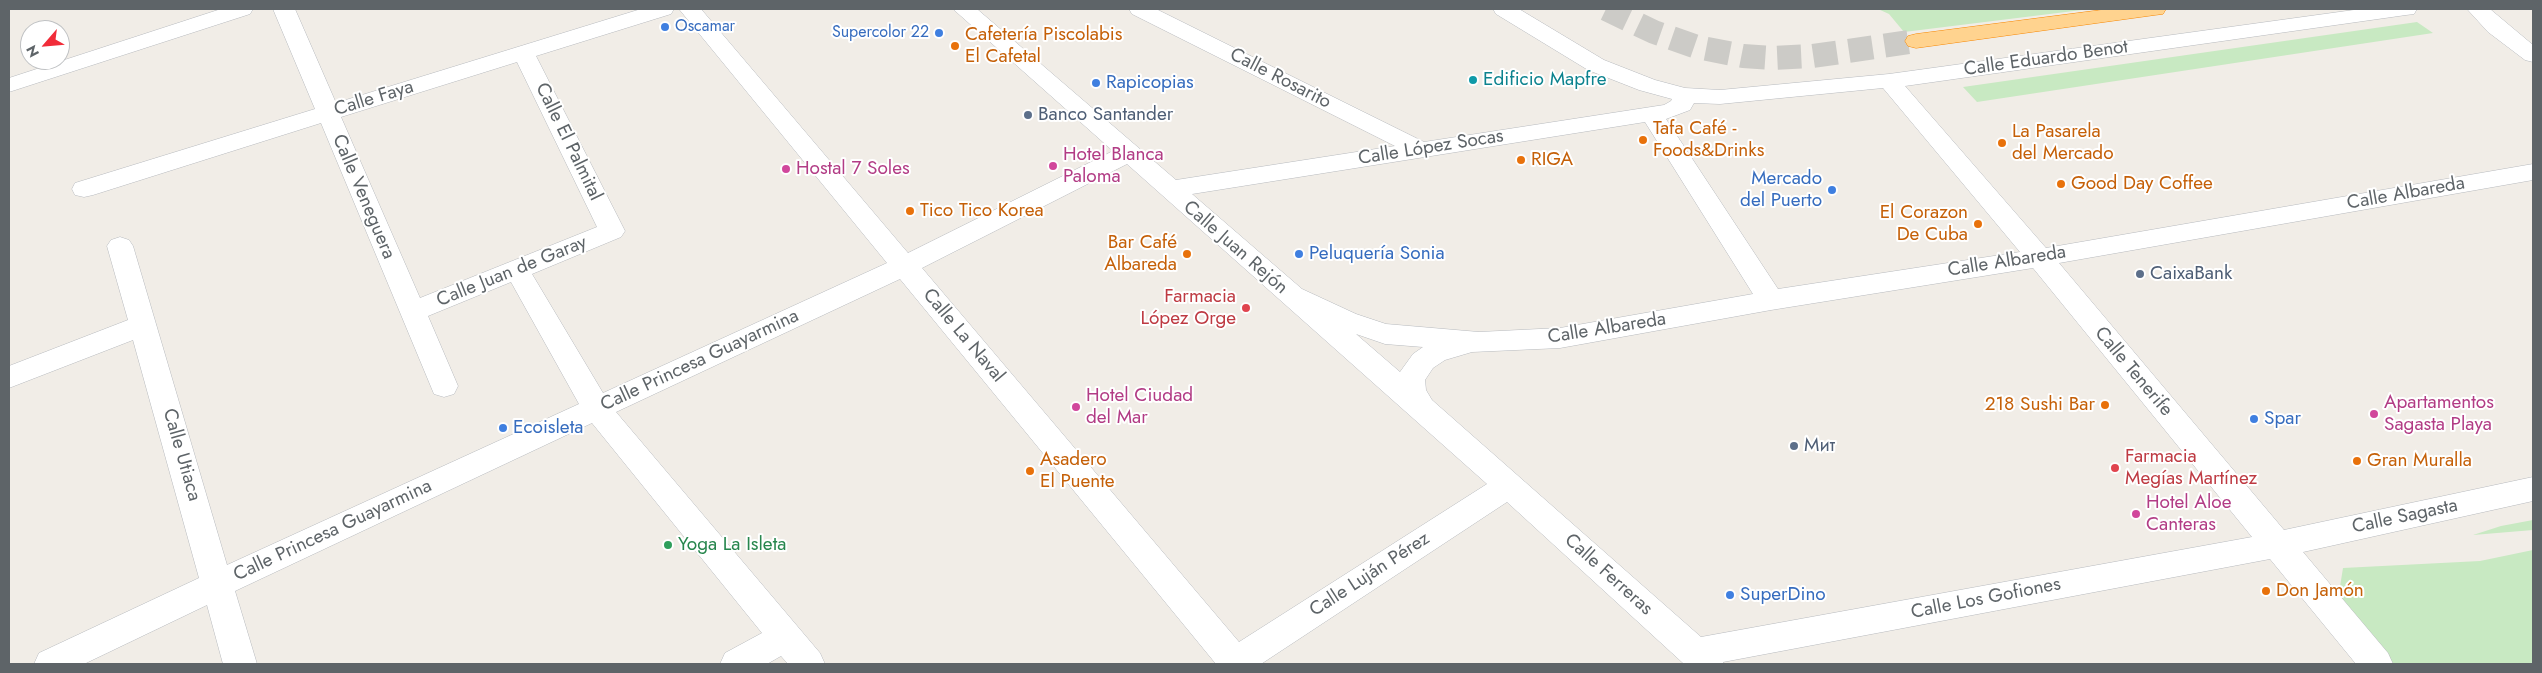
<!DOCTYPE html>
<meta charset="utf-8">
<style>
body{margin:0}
#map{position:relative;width:2542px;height:673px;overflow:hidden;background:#f1ede7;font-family:Jost,sans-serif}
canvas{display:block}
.frame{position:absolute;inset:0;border:10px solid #5e6468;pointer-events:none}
.north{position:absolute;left:20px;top:20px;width:50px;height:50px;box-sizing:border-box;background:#fff;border:1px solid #bfc1c3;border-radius:50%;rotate:243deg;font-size:14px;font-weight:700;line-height:20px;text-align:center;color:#5e6468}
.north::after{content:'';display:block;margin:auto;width:18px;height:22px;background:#f12c39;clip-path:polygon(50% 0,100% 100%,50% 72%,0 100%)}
</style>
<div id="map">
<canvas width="2542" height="673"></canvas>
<div class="frame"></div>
<div class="north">N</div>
</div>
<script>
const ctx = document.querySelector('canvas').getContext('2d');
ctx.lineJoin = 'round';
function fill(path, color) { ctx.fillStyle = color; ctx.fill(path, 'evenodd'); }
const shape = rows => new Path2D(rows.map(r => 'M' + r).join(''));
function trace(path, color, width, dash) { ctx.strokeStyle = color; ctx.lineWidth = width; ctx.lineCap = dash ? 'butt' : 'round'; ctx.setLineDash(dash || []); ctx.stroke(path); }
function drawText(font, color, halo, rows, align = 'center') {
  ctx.font = font + ' Jost,sans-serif'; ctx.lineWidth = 4; ctx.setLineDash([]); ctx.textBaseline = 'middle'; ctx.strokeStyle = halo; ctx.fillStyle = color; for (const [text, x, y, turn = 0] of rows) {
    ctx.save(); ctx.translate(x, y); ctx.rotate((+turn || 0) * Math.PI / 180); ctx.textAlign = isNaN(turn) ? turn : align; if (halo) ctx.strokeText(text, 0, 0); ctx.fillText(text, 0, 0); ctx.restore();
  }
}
fill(shape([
 [1878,9,2090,9,1904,32,1889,14],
 [2417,22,2433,33,1977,102,1963,87],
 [2533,520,2533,530,2473,535,2501,526],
 [2533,550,2533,664,2388,664,2337,605,2343,568,2480,561]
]), '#c8e9c2');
trace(shape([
 [1606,9,1654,32,1697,47,1743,56,1772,58,1813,56,1916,41]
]), '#cccbc7', 24, [24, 12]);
const minor = shape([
 [221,9,253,9,250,14,9,92,9,78,221,9],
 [273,9,295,9,336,103,641,9,674,9,671,14,536,56,625,231,621,237,532,274,603,393,887,263,679,9,701,9,908,253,1113,151,953,9,977,9,1176,180,1395,146,1132,14,1129,9,1156,9,1424,142,1664,105,1671,101,1672,99,1639,90,1588,70,1496,14,1493,9,1519,9,1604,60,1655,80,1685,88,1720,90,1889,74,2361,9,2417,9,2414,14,2406,15,1905,86,2046,248,2533,164,2533,180,2059,263,2284,530,2533,477,2533,501,2303,552,2388,653,2393,664,2356,664,2270,559,1723,662,1724,664,1684,664,1507,502,1261,664,1216,664,900,279,616,412,820,653,825,664,788,664,781,656,767,664,720,664,725,653,762,633,592,423,235,591,257,664,223,664,207,605,84,664,34,664,39,653,199,578,133,340,9,388,9,366,128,320,107,246,111,240,120,237,129,240,133,246,227,565,579,404,511,282,428,316,458,386,454,394,444,397,434,394,321,123,93,195,84,197,75,195,72,189,75,183,315,109,273,9],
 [517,62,597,227,420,298,341,117,517,62],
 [1883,88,2020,252,1778,289,1666,119,1690,110,1694,103,1720,104,1883,88],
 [1645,122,1753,294,1560,328,1479,332,1386,324,1356,314,1302,289,1192,194,1645,122],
 [1127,164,1487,484,1239,642,922,268,1127,164],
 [2033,268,2252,537,1701,637,1432,400,1426,390,1425,380,1433,368,1445,360,1472,352,1560,348,1771,310,2033,268],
 [1356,334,1385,344,1423,347,1413,354,1400,372,1356,334],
 [2467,9,2490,9,2533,45,2533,62,2525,60,2488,32,2467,9]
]);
const highway = shape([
 [2109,9,2166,9,2163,14,2155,15,1916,48,1908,46,1905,41,1908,36,1916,34,2109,9]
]);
trace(minor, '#b7babe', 1);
trace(highway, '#f78700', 1);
fill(minor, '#fff');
fill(highway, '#ffd38f');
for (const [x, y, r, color] of [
 [665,27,5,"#3f7fe0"],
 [939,33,5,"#3f7fe0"],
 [955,46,5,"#e8710a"],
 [1473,80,5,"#0f9aa8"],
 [1096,83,5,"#3f7fe0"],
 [1028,115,5,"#5c6f8a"],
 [1643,140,5,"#e8710a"],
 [2002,143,5,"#e8710a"],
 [1521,160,5,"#e8710a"],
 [1053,166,5,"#d1479c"],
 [786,169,5,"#d1479c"],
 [2061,184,5,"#e8710a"],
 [1832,190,5,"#3f7fe0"],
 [910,211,5,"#e8710a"],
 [1978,224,5,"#e8710a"],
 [1187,254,5,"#e8710a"],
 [1299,254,5,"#3f7fe0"],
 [2140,274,5,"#5c6f8a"],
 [1246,308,5,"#e0444e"],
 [2105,405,5,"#e8710a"],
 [1076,407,5,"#d1479c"],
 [2374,414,5,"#d1479c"],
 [2254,419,5,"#3f7fe0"],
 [503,428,5,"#3f7fe0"],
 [1794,446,5,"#5c6f8a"],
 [2357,461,5,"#e8710a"],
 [2115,468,5,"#e0444e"],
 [1030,471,5,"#e8710a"],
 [2136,514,5,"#d1479c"],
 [668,545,5,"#2e9e5b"],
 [2266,591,5,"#e8710a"],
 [1730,595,5,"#3f7fe0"]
]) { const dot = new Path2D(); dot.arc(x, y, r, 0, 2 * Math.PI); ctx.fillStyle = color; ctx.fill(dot); trace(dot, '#fff', 2); }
drawText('16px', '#366cbe', '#fff', [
 ["Oscamar",675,27],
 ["Supercolor 22",929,33,"right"]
], 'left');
drawText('19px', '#c56008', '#fff', [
 ["Cafetería Piscolabis",965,35],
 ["El Cafetal",965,57],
 ["Tafa Café -",1653,129],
 ["Foods&Drinks",1653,151],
 ["La Pasarela",2012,132],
 ["del Mercado",2012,154],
 ["RIGA",1531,160],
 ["Good Day Coffee",2071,184],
 ["Tico Tico Korea",920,211],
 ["El Corazon",1968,213,"right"],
 ["De Cuba",1968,235,"right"],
 ["Bar Café",1177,243,"right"],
 ["Albareda",1177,265,"right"],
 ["218 Sushi Bar",2095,405,"right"],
 ["Asadero",1040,460],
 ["El Puente",1040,482],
 ["Gran Muralla",2367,461],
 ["Don Jamón",2276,591]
], 'left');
drawText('19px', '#5e6468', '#fff', [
 ["Calle Eduardo Benot",2046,59,-8],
 ["Calle Rosarito",1280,79,27],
 ["Calle Faya",374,99,-17],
 ["Calle El Palmital",568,142,64],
 ["Calle López Socas",1431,148,-9],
 ["Calle Albareda",2406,194,-10],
 ["Calle Veneguera",363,197,67],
 ["Calle Juan Rejón",1235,248,41],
 ["Calle Albareda",2007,262,-9],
 ["Calle Juan de Garay",512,272,-22],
 ["Calle Albareda",1607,329,-9],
 ["Calle La Naval",963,336,50],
 ["Calle Princesa Guayarmina",700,361,-25],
 ["Calle Tenerife",2133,372,50],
 ["Calle Utiaca",181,455,74],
 ["Calle Sagasta",2405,517,-12],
 ["Calle Princesa Guayarmina",333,531,-25],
 ["Calle Luján Pérez",1370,575,-33],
 ["Calle Ferreras",1608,575,42],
 ["Calle Los Gofiones",1986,599,-11]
]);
drawText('19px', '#0d838f', '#fff', [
 ["Edificio Mapfre",1483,80]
], 'left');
drawText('19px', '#366cbe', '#fff', [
 ["Rapicopias",1106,83],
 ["Mercado",1822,179,"right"],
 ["del Puerto",1822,201,"right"],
 ["Peluquería Sonia",1309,254],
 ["Spar",2264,419],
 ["Ecoisleta",513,428],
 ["SuperDino",1740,595]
], 'left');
drawText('19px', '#4e5e75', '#fff', [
 ["Banco Santander",1038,115],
 ["CaixaBank",2150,274],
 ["Мит",1804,446]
], 'left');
drawText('19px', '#b23c85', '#fff', [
 ["Hotel Blanca",1063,155],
 ["Paloma",1063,177],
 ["Hostal 7 Soles",796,169],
 ["Hotel Ciudad",1086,396],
 ["del Mar",1086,418],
 ["Apartamentos",2384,403],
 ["Sagasta Playa",2384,425],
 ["Hotel Aloe",2146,503],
 ["Canteras",2146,525]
], 'left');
drawText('19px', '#be3a42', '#fff', [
 ["Farmacia",1236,297],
 ["López Orge",1236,319],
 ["Farmacia",2125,457,"left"],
 ["Megías Martínez",2125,479,"left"]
], 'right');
drawText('19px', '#27864d', '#fff', [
 ["Yoga La Isleta",678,545]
], 'left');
</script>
